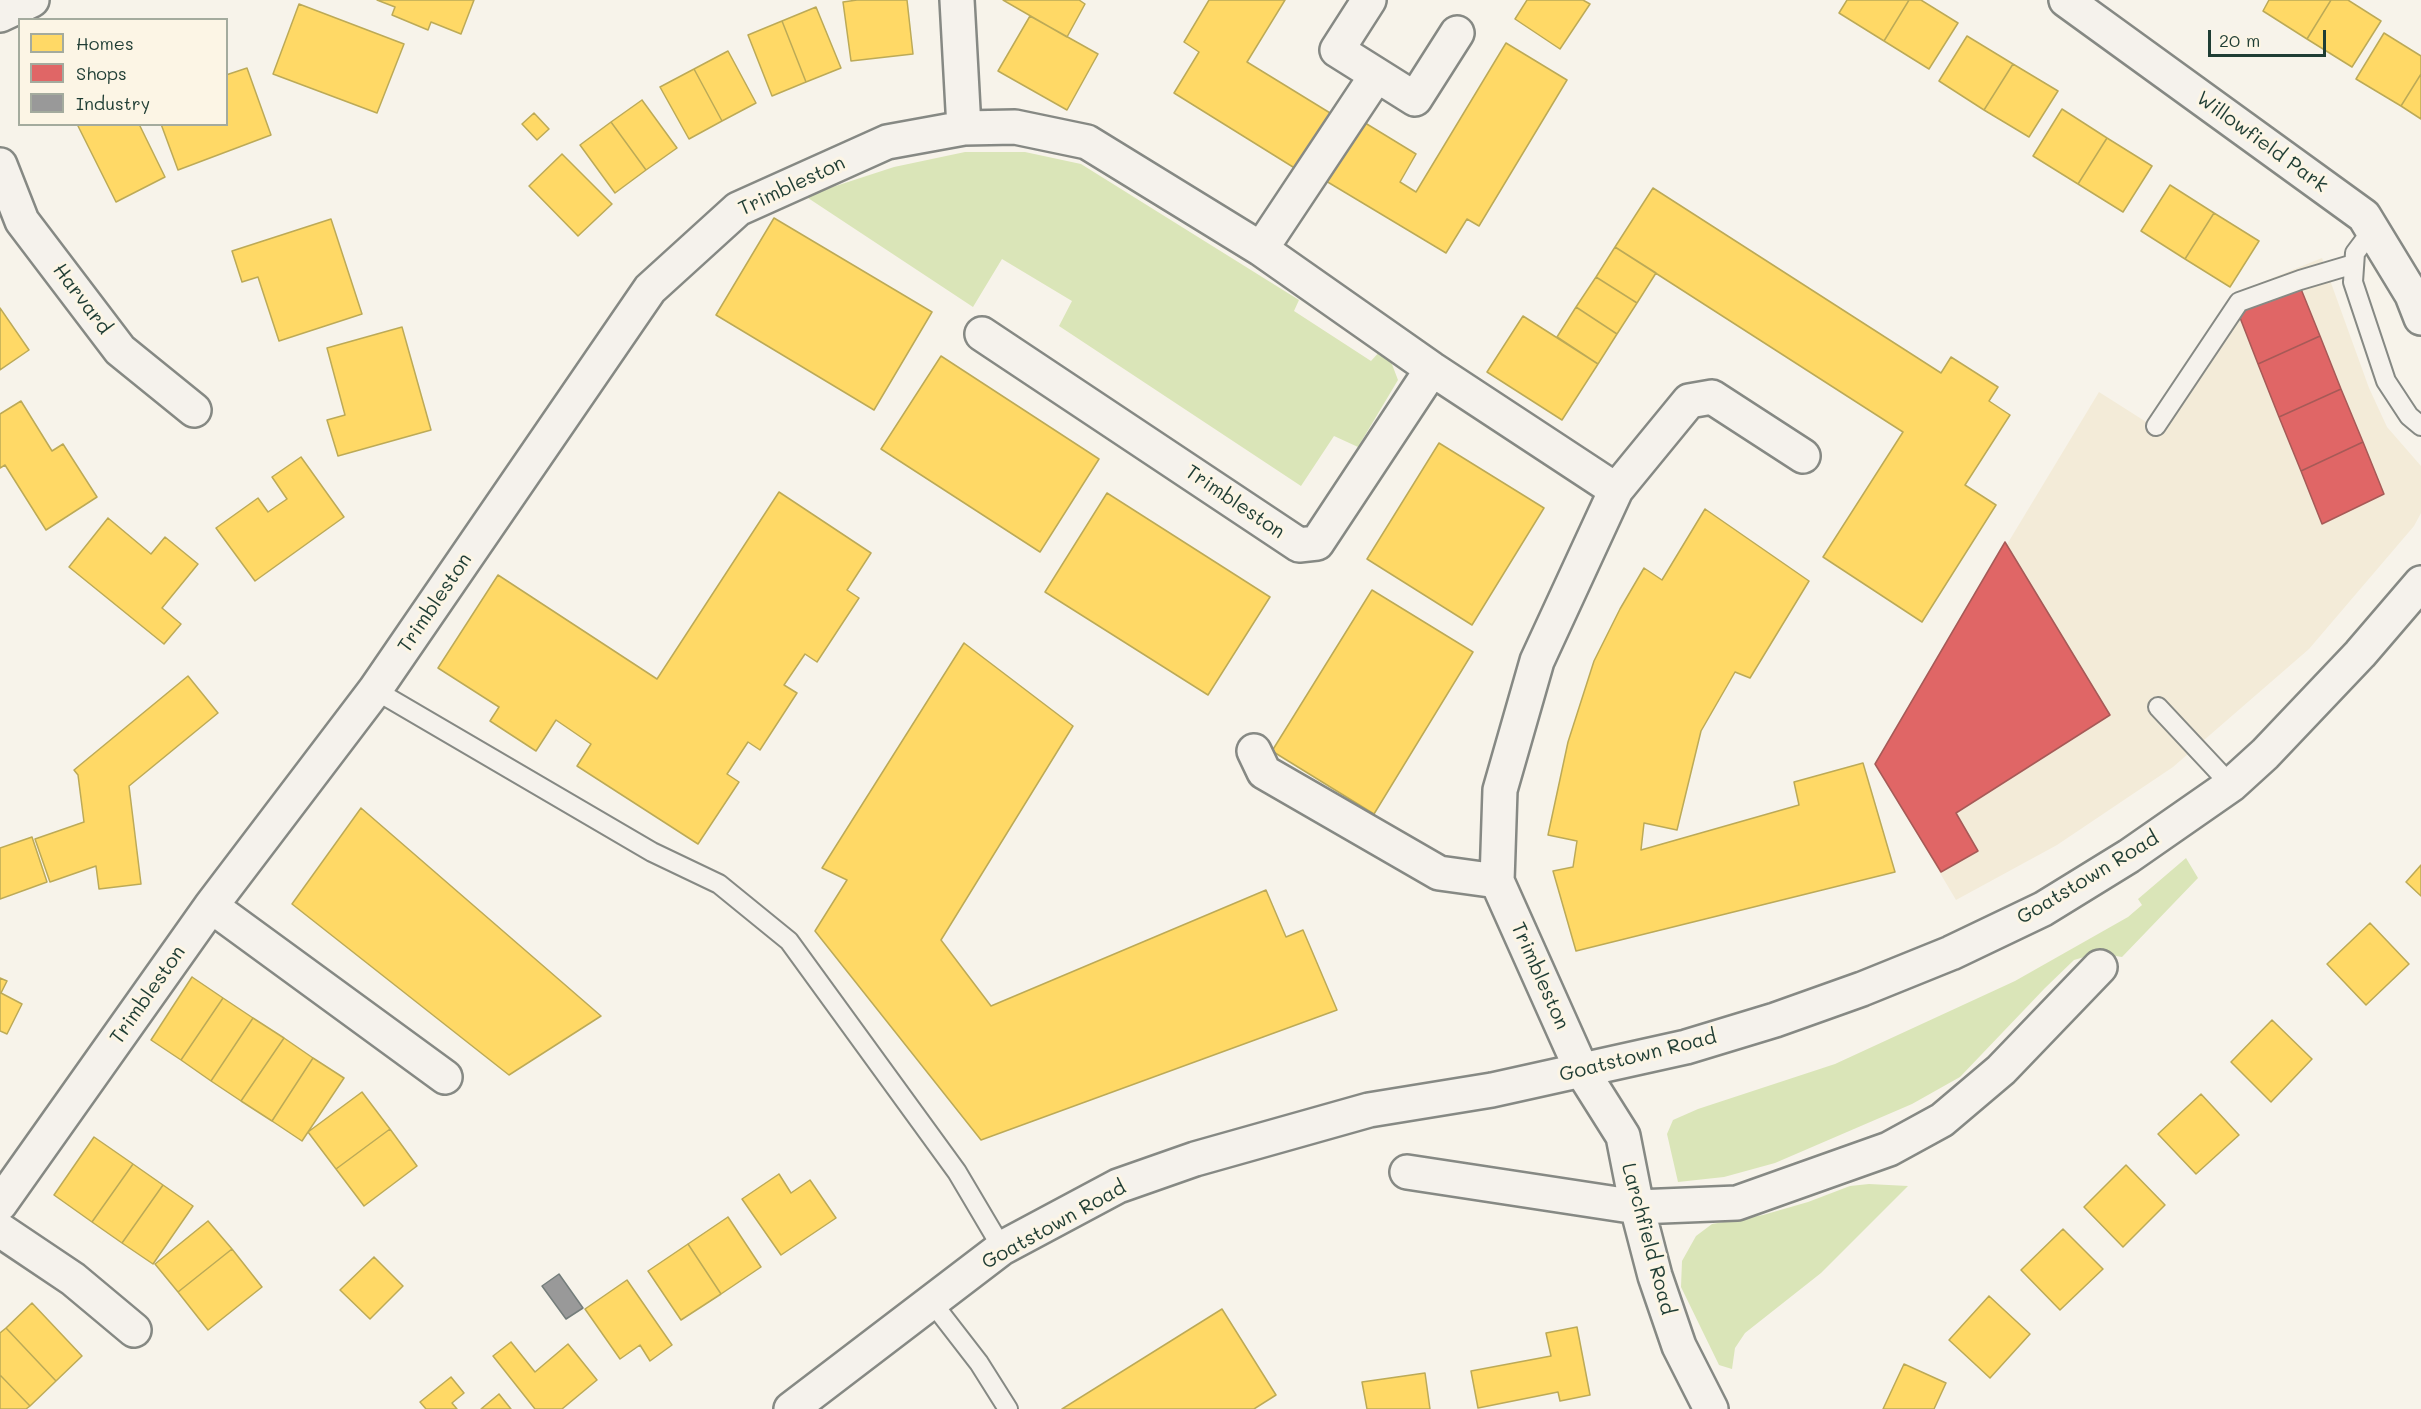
<!DOCTYPE html>
<style>
body{margin:0}
#map{position:relative;width:2421px;height:1409px;overflow:hidden;background:#f7f3ea;font-family:Mali,sans-serif}
canvas{display:block}
.legend{position:absolute;left:18px;top:18px;width:210px;height:108px;box-sizing:border-box;background:#fcf5e5;border:2px solid #a4ab9e;margin:0;padding:8px 10px;list-style:none;font-size:18px;color:#1f3d34}
.legend li{display:flex;align-items:center;gap:12px;height:30px}
.legend b{width:30px;border:2px solid #a4ab9e}
.scale{position:absolute;left:2208px;top:30px;width:118px;height:27px;box-sizing:border-box;border:3px solid #1f3d34;border-top:0;padding-left:8px;font-size:18px;line-height:21px;white-space:nowrap;color:#1f3d34;-webkit-text-stroke:4px #fcf5e5;paint-order:stroke}
</style>
<div id="map">
<canvas width="2421" height="1409"></canvas>
<ul class="legend">
<li><b style="height:16px;background:#ffd966"></b>Homes</li>
<li><b style="height:16px;background:#e06666"></b>Shops</li>
<li><b style="height:16px;background:#999"></b>Industry</li>
</ul>
<div class="scale">20 m</div>
</div>
<script>
const ctx = document.querySelector('canvas').getContext('2d');
ctx.lineJoin = 'round';
function fill(path, color) { ctx.fillStyle = color; ctx.fill(path, 'evenodd'); }
const shape = rows => new Path2D(rows.map(r => 'M' + r).join(''));
function trace(path, color, width, dash) { ctx.strokeStyle = color; ctx.lineWidth = width; ctx.lineCap = dash ? 'butt' : 'round'; ctx.setLineDash(dash || []); ctx.stroke(path); }
function drawText(font, color, halo, rows, align = 'center') {
  ctx.font = font + ' Mali,sans-serif'; ctx.lineWidth = 6; ctx.setLineDash([]); ctx.textBaseline = 'middle'; ctx.strokeStyle = halo; ctx.fillStyle = color; for (const [text, x, y, turn = 0] of rows) {
    ctx.save(); ctx.translate(x, y); ctx.rotate((+turn || 0) * Math.PI / 180); ctx.textAlign = isNaN(turn) ? turn : align; if (halo) ctx.strokeText(text, 0, 0); ctx.fillText(text, 0, 0); ctx.restore();
  }
}
fill(shape([
 [2322,258,2369,388,2387,427,2421,466,2421,513,2414,526,2309,649,2173,767,2057,845,1956,900,1875,763,2099,392,2151,425,2235,293]
]), '#f3ebd8');
fill(shape([
 [965,152,1025,152,1081,164,1299,300,1294,311,1371,361,1381,350,1390,359,1398,380,1358,447,1334,436,1301,486,1059,326,1072,301,1002,259,973,307,805,196,894,167],
 [2186,858,2198,878,2122,957,2098,953,2074,960,2045,988,1960,1077,1912,1104,1775,1163,1724,1177,1678,1182,1667,1134,1673,1120,1698,1109,1835,1064,2015,981,2128,917,2142,905,2138,899],
 [1869,1184,1908,1186,1821,1273,1745,1333,1735,1348,1732,1369,1719,1365,1681,1287,1682,1261,1696,1236,1712,1224,1763,1215,1808,1202,1850,1186]
]), '#dae5b8');
const homes = shape([
 [377,0,474,0,461,34,431,22,428,30,392,15,395,7,377,0],
 [857,0,907,0,913,54,851,61,843,2,857,0],
 [1003,0,1079,0,1085,4,1067,37,1003,0],
 [1209,0,1285,0,1247,62,1335,116,1301,172,1174,93,1199,52,1184,42,1209,0],
 [1527,0,1583,0,1590,4,1560,49,1515,19,1527,0],
 [1847,0,1909,0,1884,41,1839,13,1847,0],
 [1909,0,1921,0,1958,23,1929,69,1884,41,1909,0],
 [2269,0,2331,0,2307,39,2263,11,2269,0],
 [2331,0,2348,0,2381,21,2352,67,2307,39,2331,0],
 [299,4,404,44,377,113,273,74,299,4],
 [816,7,841,68,806,82,782,21,816,7],
 [1030,16,1098,54,1067,110,998,71,1030,16],
 [782,21,806,82,772,96,748,35,782,21],
 [2384,33,2421,56,2421,74,2401,106,2356,79,2384,33],
 [1967,36,2013,64,1984,110,1939,81,1967,36],
 [1506,43,1567,80,1479,226,1467,219,1446,253,1321,178,1357,118,1416,154,1400,182,1416,192,1506,43],
 [728,51,756,103,722,121,694,69,728,51],
 [2013,64,2058,91,2029,137,1984,110,2013,64],
 [247,68,271,135,178,170,161,124,226,124,226,75,247,68],
 [694,69,722,121,689,139,660,87,694,69],
 [2421,74,2421,119,2401,106,2421,74],
 [642,100,677,148,646,170,611,122,642,100],
 [2062,109,2107,138,2078,184,2033,156,2062,109],
 [534,113,549,129,537,140,522,124,534,113],
 [611,122,646,170,615,193,580,145,611,122],
 [77,124,139,124,165,177,116,202,77,124],
 [2107,138,2152,166,2123,212,2078,184,2107,138],
 [562,154,612,204,578,236,529,186,562,154],
 [2170,185,2214,213,2185,259,2141,231,2170,185],
 [1653,188,1941,373,1951,357,1998,387,1989,401,2010,415,1965,485,1996,505,1922,622,1823,557,1903,432,1615,247,1653,188],
 [2214,213,2259,241,2230,287,2185,259,2214,213],
 [774,218,932,312,874,410,716,315,774,218],
 [331,219,362,314,279,341,258,277,242,282,232,251,331,219],
 [1615,247,1656,273,1637,303,1596,277,1615,247],
 [1596,277,1637,303,1617,334,1576,307,1596,277],
 [1576,307,1617,334,1598,364,1557,337,1576,307],
 [0,308,29,350,0,370,0,308],
 [1523,316,1598,364,1562,420,1487,372,1523,316],
 [402,327,431,430,338,456,327,420,345,415,327,348,402,327],
 [941,356,1099,459,1040,552,881,449,941,356],
 [21,401,52,451,63,444,97,497,46,530,5,465,0,468,0,414,21,401],
 [1439,443,1544,508,1472,625,1367,559,1439,443],
 [301,457,344,517,255,581,216,528,258,498,268,512,287,499,272,477,301,457],
 [779,492,871,553,847,590,859,598,817,662,805,654,784,685,797,693,760,750,748,742,727,774,739,782,698,844,577,766,591,744,556,720,536,751,490,721,499,707,438,668,498,575,657,679,779,492],
 [1107,493,1270,597,1208,695,1045,592,1107,493],
 [1705,509,1809,581,1750,678,1735,672,1701,731,1677,830,1644,823,1641,850,1799,805,1794,782,1863,763,1895,872,1576,951,1553,871,1573,867,1577,841,1548,835,1568,742,1594,661,1620,609,1644,568,1662,580,1705,509],
 [108,518,151,554,165,537,198,564,162,608,181,624,164,644,69,567,108,518],
 [1372,590,1473,652,1374,814,1272,751,1372,590],
 [964,643,1073,726,941,940,991,1006,1266,890,1286,937,1303,930,1337,1010,981,1140,815,931,847,880,822,868,964,643],
 [188,676,218,713,129,786,141,884,99,889,96,866,50,882,35,839,84,822,78,775,74,770,188,676],
 [361,808,601,1016,509,1075,292,904,361,808],
 [32,837,47,882,0,899,0,848,32,837],
 [2421,865,2421,896,2406,882,2421,865],
 [2370,923,2409,964,2366,1005,2327,964,2370,923],
 [192,977,223,998,181,1060,151,1040,192,977],
 [0,978,7,981,1,993,22,1004,7,1034,0,1031,0,978],
 [223,998,253,1018,211,1081,181,1060,223,998],
 [253,1018,284,1038,241,1101,211,1081,253,1018],
 [2272,1020,2312,1059,2271,1102,2231,1062,2272,1020],
 [284,1038,313,1058,272,1121,241,1101,284,1038],
 [313,1058,344,1078,302,1141,272,1121,313,1058],
 [362,1092,390,1129,336,1169,308,1132,362,1092],
 [2201,1094,2239,1135,2196,1174,2158,1134,2201,1094],
 [390,1129,417,1166,364,1206,336,1169,390,1129],
 [94,1137,133,1164,92,1222,54,1195,94,1137],
 [133,1164,163,1185,122,1243,92,1222,133,1164],
 [2126,1165,2165,1205,2123,1247,2084,1207,2126,1165],
 [779,1174,791,1193,810,1180,836,1218,781,1255,742,1199,779,1174],
 [163,1185,193,1206,153,1264,122,1243,163,1185],
 [728,1217,761,1267,721,1294,688,1244,728,1217],
 [208,1221,232,1249,178,1292,155,1264,208,1221],
 [2063,1229,2103,1269,2060,1310,2021,1270,2063,1229],
 [688,1244,721,1294,681,1320,648,1271,688,1244],
 [232,1249,262,1287,208,1330,178,1292,232,1249],
 [374,1257,403,1286,370,1319,340,1290,374,1257],
 [627,1280,672,1345,650,1361,640,1345,620,1359,585,1309,627,1280],
 [1989,1296,2030,1334,1990,1378,1949,1340,1989,1296],
 [32,1303,82,1356,56,1381,6,1328,32,1303],
 [1222,1309,1276,1395,1254,1409,1062,1409,1222,1309],
 [1577,1327,1590,1395,1560,1401,1558,1392,1478,1408,1471,1371,1551,1356,1546,1333,1577,1327],
 [6,1328,56,1381,30,1406,0,1375,0,1333,6,1328],
 [511,1342,535,1372,568,1344,597,1380,562,1409,535,1409,493,1356,511,1342],
 [1904,1364,1946,1383,1934,1409,1883,1409,1904,1364],
 [1425,1373,1430,1409,1367,1409,1362,1382,1425,1373],
 [0,1375,30,1406,26,1409,0,1409,0,1375],
 [451,1377,464,1393,452,1403,457,1409,426,1409,420,1402,451,1377],
 [499,1394,511,1409,481,1409,499,1394]
]);
fill(homes, '#ffd966');
trace(homes, '#bcaa57', 1.5);
const shops = shape([
 [2299,284,2320,336,2258,364,2237,310,2299,284],
 [2320,336,2341,389,2279,417,2258,364,2320,336],
 [2341,389,2363,442,2301,471,2279,417,2341,389],
 [2363,442,2384,494,2322,524,2301,471,2363,442],
 [2005,542,2110,715,1956,813,1978,851,1941,872,1875,764,2005,542]
]);
fill(shops, '#e06666');
trace(shops, '#a65a57', 1.5);
const industry = shape([
 [559,1274,583,1308,566,1319,542,1286,559,1274]
]);
fill(industry, '#999');
trace(industry, '#747d7b', 1.5);
const lane = shape([
 [2373,229,2355,253,2353,282,2386,381,2409,416,2421,426],
 [2156,426,2239,302,2300,280,2354,264],
 [375,690,652,852,719,884,789,941,957,1172,1002,1248],
 [2158,707,2231,785],
 [931,1301,979,1363,1008,1409]
]);
const street = shape([
 [957,0,964,128],
 [1369,0,1337,50,1415,99,1457,33],
 [2066,0,2364,216,2412,295,2421,318],
 [0,15,32,0],
 [0,165,22,221,120,350,194,410],
 [1261,249,1376,76],
 [982,334,1299,545,1317,543,1432,369],
 [1254,751,1264,772,1439,873,1497,881],
 [211,906,445,1077],
 [1407,1172,1637,1207,1737,1203,1889,1149,1942,1120,2001,1070,2100,967],
 [0,1204,211,906,375,690,650,289,738,209,887,142,964,128,1015,127,1087,142,1261,249,1432,369,1616,490],
 [0,1230,73,1279,134,1330],
 [1711,1409,1679,1346,1655,1276,1637,1207,1623,1136,1582,1071,1497,881,1500,790,1537,661,1616,490,1689,401,1712,397,1803,456]
]);
const secondary = shape([
 [791,1409,1002,1248,1118,1186,1195,1159,1369,1110,1492,1090,1686,1047,1775,1020,1862,989,1951,953,2043,909,2129,856,2231,785,2265,754,2360,654,2421,583]
]);
trace(lane, '#868984', 22);
trace(street, '#868984', 38);
trace(secondary, '#868984', 38);
trace(lane, '#f5f2ec', 18);
trace(street, '#f5f2ec', 33);
trace(secondary, '#f5f2ec', 33);
drawText('20px', '#1f3d34', '#fcf5e5', [
 ["Willowfield Park",2262,142,36],
 ["Trimbleston",792,186,-25],
 ["Harvard",82,299,53],
 ["Trimbleston",1235,502,34],
 ["Trimbleston",435,603,-56],
 ["Goatstown Road",2088,878,-31],
 ["Trimbleston",1540,976,66],
 ["Trimbleston",148,995,-55],
 ["Goatstown Road",1638,1056,-14],
 ["Goatstown Road",1054,1225,-29],
 ["Larchfield Road",1648,1239,75]
]);
</script>
